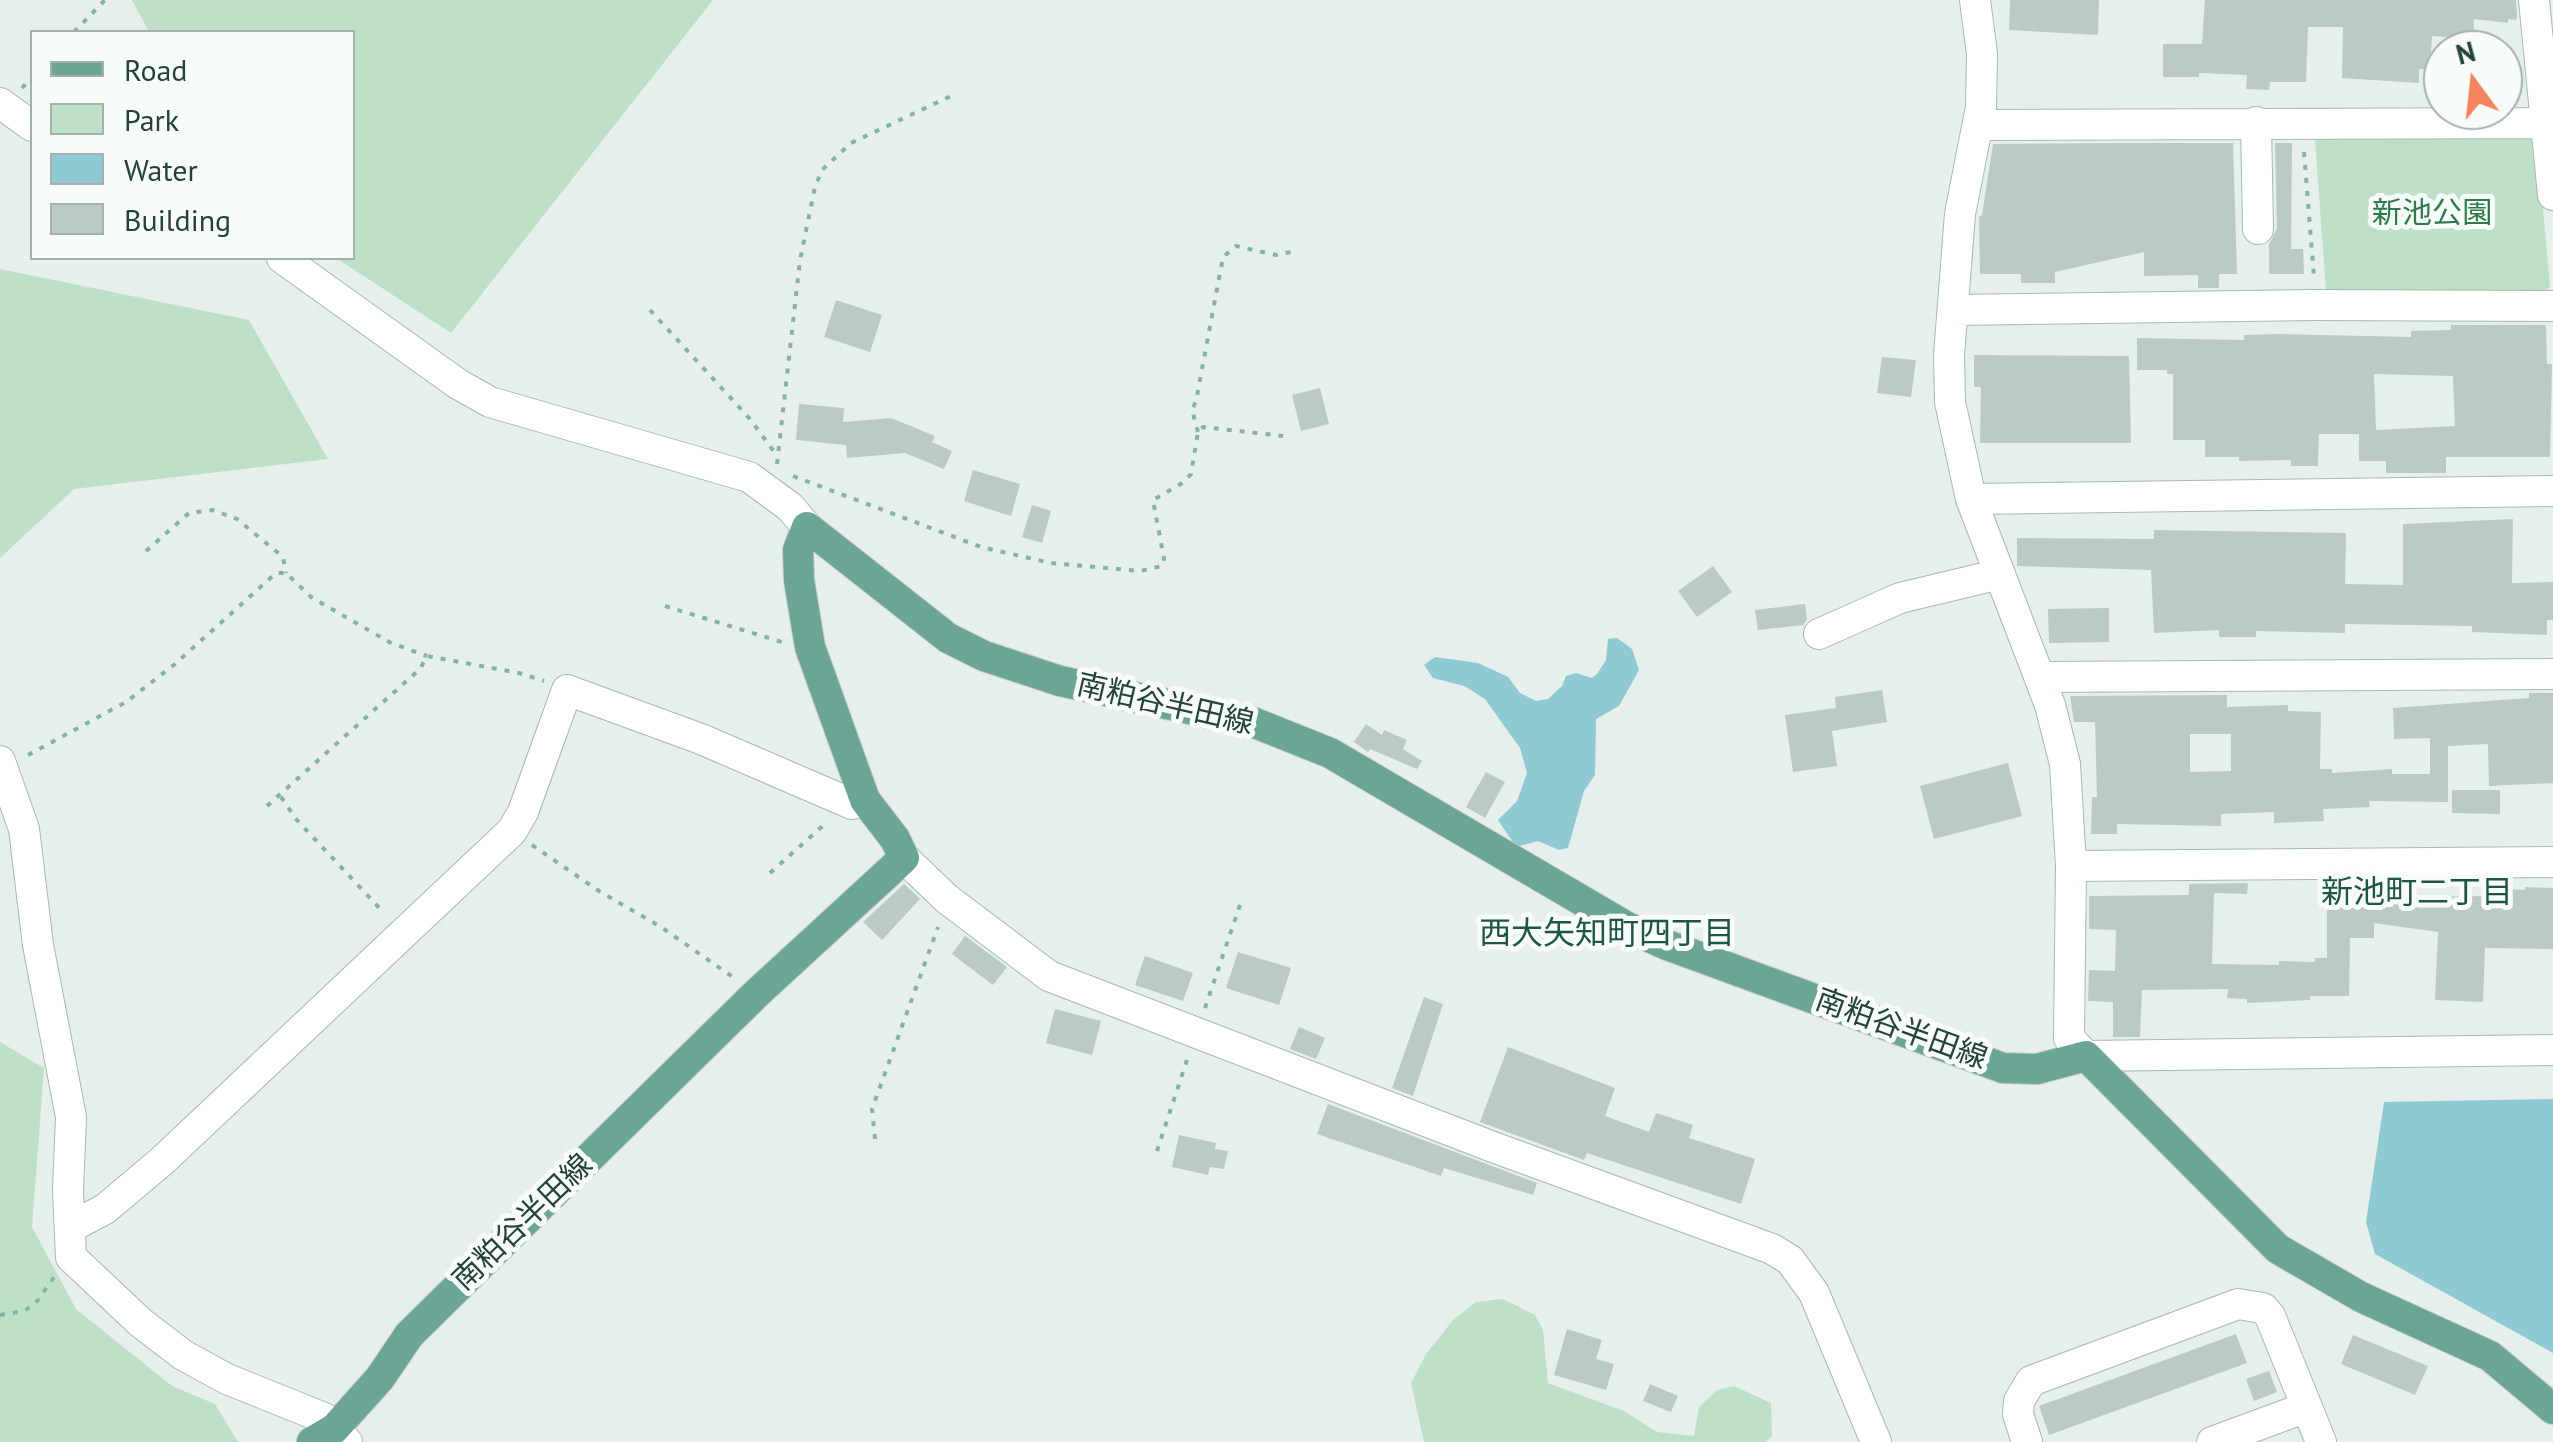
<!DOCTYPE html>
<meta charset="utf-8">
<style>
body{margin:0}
#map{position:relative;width:2553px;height:1442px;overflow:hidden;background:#e6efeb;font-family:"PT Sans",sans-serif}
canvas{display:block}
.legend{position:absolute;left:30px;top:30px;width:325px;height:230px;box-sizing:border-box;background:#f7fbf9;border:2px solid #a3b1ad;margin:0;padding:12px 18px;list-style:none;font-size:30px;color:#24423a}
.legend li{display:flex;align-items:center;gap:20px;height:50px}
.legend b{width:50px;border:2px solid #a3b1ad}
.north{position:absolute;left:2423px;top:30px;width:100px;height:100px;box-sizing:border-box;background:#f7fbf9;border:2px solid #a3b1ad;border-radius:50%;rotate:345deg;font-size:28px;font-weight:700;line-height:40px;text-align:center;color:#24423a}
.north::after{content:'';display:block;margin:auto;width:35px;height:45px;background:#f4845f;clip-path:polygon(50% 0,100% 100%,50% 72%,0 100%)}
</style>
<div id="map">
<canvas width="2553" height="1442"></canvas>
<ul class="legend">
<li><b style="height:12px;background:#6aa596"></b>Road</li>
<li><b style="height:28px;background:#bfe0c8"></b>Park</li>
<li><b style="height:28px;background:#8ec9d4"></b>Water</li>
<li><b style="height:28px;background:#bbcac4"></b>Building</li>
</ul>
<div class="north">N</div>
</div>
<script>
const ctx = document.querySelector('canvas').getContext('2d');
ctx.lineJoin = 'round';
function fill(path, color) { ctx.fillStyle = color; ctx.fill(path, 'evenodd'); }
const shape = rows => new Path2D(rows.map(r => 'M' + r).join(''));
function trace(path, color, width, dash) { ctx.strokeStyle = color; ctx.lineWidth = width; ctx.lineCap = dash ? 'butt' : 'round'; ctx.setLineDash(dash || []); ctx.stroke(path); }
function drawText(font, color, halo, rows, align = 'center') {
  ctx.font = font + ' "PT Sans","Noto Sans JP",sans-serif'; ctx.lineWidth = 10; ctx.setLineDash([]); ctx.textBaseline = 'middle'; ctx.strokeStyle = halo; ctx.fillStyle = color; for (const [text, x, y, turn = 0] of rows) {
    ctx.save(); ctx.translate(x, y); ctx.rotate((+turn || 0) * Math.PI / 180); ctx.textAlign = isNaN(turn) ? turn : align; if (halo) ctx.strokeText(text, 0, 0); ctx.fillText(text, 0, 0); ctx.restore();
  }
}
fill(shape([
 [132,0,713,0,451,333,336,258,352,258,352,32,149,32],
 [2528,133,2537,141,2550,286,2542,295,2334,296,2326,290,2315,140,2323,134],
 [0,269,249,320,328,459,74,489,0,558],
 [0,1042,44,1068,32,1227,76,1309,172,1386,215,1404,238,1442,0,1442],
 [1503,1299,1535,1315,1543,1330,1548,1383,1624,1411,1657,1432,1694,1436,1699,1407,1717,1390,1734,1386,1771,1403,1772,1436,1766,1442,1424,1442,1411,1383,1426,1354,1453,1320,1476,1302]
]), '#bfe0c8');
fill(shape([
 [1617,638,1632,649,1639,670,1619,706,1596,719,1595,775,1584,791,1568,848,1559,850,1538,841,1516,847,1498,820,1517,801,1527,773,1520,748,1485,699,1464,686,1433,678,1424,665,1435,657,1478,663,1508,677,1520,693,1536,701,1548,699,1562,686,1566,676,1576,673,1592,678,1597,674,1606,660,1608,639],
 [2553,1099,2553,1353,2375,1254,2366,1222,2384,1102]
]), '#8ec9d4');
fill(shape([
 [2010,0,2099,0,2098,35,2009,30],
 [2205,0,2516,0,2517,17,2516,20,2508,19,2508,23,2474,19,2473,39,2432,36,2430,69,2419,69,2419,83,2342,78,2343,27,2308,27,2306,82,2270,82,2269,90,2246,89,2247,75,2199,73,2199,77,2163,77,2163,44,2202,44],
 [2112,143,2233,143,2237,274,2219,274,2219,288,2198,288,2198,275,2144,276,2144,252,2055,272,2055,283,2021,283,2021,274,1980,274,1979,217,1982,215,1993,144],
 [2275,143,2292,143,2291,249,2303,249,2304,274,2269,274,2269,244,2277,229],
 [836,300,882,315,870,352,824,337],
 [2451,325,2546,325,2547,364,2552,364,2550,457,2446,457,2446,473,2386,473,2386,461,2359,461,2359,434,2319,434,2318,466,2291,466,2291,460,2239,461,2239,457,2205,457,2205,440,2173,440,2173,374,2167,374,2167,370,2137,370,2137,338,2244,340,2244,335,2278,334,2411,337,2411,331,2451,330],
 [2374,374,2453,376,2455,426,2376,430],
 [1974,355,2129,356,2131,443,1980,443,1981,387,1974,387],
 [1882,357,1916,360,1911,397,1877,393],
 [1320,388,1329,424,1301,431,1292,395],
 [799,404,844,408,843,422,891,418,935,436,932,442,952,451,944,469,905,453,847,458,846,445,796,440],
 [973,470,1020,484,1011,516,964,501],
 [1032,505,1051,511,1042,543,1022,537],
 [2513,519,2512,583,2553,582,2553,620,2547,620,2547,635,2472,632,2472,626,2345,624,2345,633,2256,631,2256,637,2219,637,2219,630,2154,633,2151,570,2017,566,2017,538,2154,539,2154,530,2346,533,2345,584,2403,585,2403,524],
 [1713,566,1732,592,1697,617,1678,591],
 [1805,604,1807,620,1803,625,1758,630,1755,610],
 [2109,608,2109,642,2049,643,2048,609],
 [1882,690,1887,722,1832,731,1837,766,1793,772,1785,715,1836,708,1835,697],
 [2529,693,2553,693,2553,783,2489,786,2488,744,2448,746,2448,802,2369,801,2370,807,2323,809,2324,821,2274,823,2274,812,2221,814,2221,826,2117,824,2117,834,2091,834,2092,797,2097,797,2095,722,2074,722,2070,696,2227,695,2227,707,2288,705,2288,711,2321,712,2320,769,2332,769,2332,773,2392,769,2392,774,2430,774,2430,738,2394,739,2393,708,2529,698],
 [2190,734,2231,734,2231,771,2190,772],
 [1366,724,1382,735,1384,730,1407,740,1403,749,1422,761,1417,769,1370,749,1368,752,1354,742],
 [2008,763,2022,816,1934,839,1920,786],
 [1486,772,1505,782,1485,818,1466,807],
 [2452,790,2500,790,2500,814,2452,813],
 [2248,883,2247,894,2214,893,2212,964,2279,965,2279,961,2315,962,2315,958,2327,958,2327,907,2393,907,2394,899,2426,902,2426,897,2487,896,2487,888,2525,890,2525,887,2553,888,2553,949,2485,948,2483,1002,2435,1000,2438,932,2374,923,2374,938,2350,938,2349,996,2310,996,2310,1000,2247,1003,2247,999,2227,998,2228,989,2142,990,2140,1037,2113,1037,2113,1002,2088,1001,2089,970,2115,971,2116,930,2089,929,2089,896,2189,895,2189,884],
 [904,884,920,899,882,940,863,922],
 [965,936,1007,967,993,985,952,954],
 [1238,952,1291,968,1279,1005,1226,988],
 [1145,956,1193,973,1183,1001,1135,985],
 [1424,997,1443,1004,1413,1096,1392,1088],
 [1055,1009,1101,1021,1092,1055,1046,1043],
 [1299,1027,1325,1038,1316,1059,1290,1049],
 [1508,1047,1615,1088,1605,1116,1649,1132,1656,1113,1693,1125,1689,1138,1755,1159,1741,1204,1587,1153,1584,1160,1480,1122],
 [1328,1104,1537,1183,1533,1195,1444,1168,1441,1176,1317,1134],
 [1179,1135,1216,1143,1215,1149,1228,1151,1224,1169,1210,1167,1208,1175,1172,1167],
 [1567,1329,1602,1340,1596,1359,1614,1364,1606,1390,1554,1375],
 [2236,1334,2247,1363,2049,1435,2039,1406],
 [2353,1335,2428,1366,2415,1395,2341,1364],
 [2269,1371,2277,1392,2254,1401,2246,1379],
 [1650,1384,1678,1396,1671,1412,1643,1401]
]), '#bbcac4');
const minor = shape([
 [1975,0,1982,54,1981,107,1960,214,1949,355,1950,402,1971,499,2050,705,2065,764,2071,866,2069,1038,2086,1056,2553,1050],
 [2534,0,2553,195],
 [0,103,32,126],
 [2256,122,2258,229],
 [1979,125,2548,123],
 [282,258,458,384,490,402,749,477,790,507,807,527],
 [1953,310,2316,305,2553,306],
 [1971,499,2553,491],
 [1819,634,1900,598,2000,574],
 [2040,677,2553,674],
 [0,761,24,829,38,945,71,1117,68,1190,71,1257,140,1322,183,1355,227,1379,324,1418,347,1442],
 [904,858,947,899,1049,976,1493,1147,1772,1249,1790,1260,1814,1293,1876,1442],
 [2071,866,2553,862],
 [71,1227,105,1209,162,1161,512,831,523,812,567,690,701,739,852,804,865,800],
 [2027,1442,2018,1414,2019,1401,2031,1381,2238,1304,2263,1308,2270,1316,2321,1442],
 [2212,1442,2307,1407]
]);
const major = shape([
 [312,1442,334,1429,354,1407,380,1378,409,1335,756,994,904,858,895,839,865,800,810,647,799,580,798,550,807,527,948,638,984,656,1060,681,1255,723,1330,753,1627,927,1667,945,2003,1068,2037,1069,2086,1056,2278,1249,2361,1297,2490,1356,2553,1409]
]);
trace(minor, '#a8b8b2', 32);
trace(major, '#c2cac8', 32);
trace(shape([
 [74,32,105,0],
 [22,88,32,77],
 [2304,152,2314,277],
 [650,310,750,419,778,457],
 [1198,432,1192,410,1196,401,1223,257,1236,246,1276,255,1296,251],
 [777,464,800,260,815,187,822,170,851,143,951,96],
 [793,476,981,547,1051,563,1140,571,1162,566,1164,559,1153,500,1184,482,1191,474,1198,432,1203,427,1283,436],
 [146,551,189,513,213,510,237,519,283,557,286,573],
 [665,606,785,643],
 [28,755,126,702,175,664,276,573,286,573,311,597,391,643,427,656],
 [281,797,296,819,384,913],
 [267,806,420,669,427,656,519,673,544,681],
 [532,845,599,891,661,927,737,980],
 [770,873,826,823],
 [1205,1008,1242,899],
 [875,1139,872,1109,938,927],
 [1157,1151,1187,1060],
 [0,1315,24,1311,35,1304,55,1276]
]), '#86b3a5', 4, [5, 8]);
trace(minor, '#fff', 30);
trace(major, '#6aa596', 30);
drawText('30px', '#2d7a4b', '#f7fbf9', [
 ["新池公園",2432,214]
]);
drawText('30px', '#24423a', '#f7fbf9', [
 ["南粕谷半田線",1165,705,13],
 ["南粕谷半田線",1901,1030,20],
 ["南粕谷半田線",523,1223,-44]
]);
drawText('32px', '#1f5548', '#f7fbf9', [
 ["新池町二丁目",2417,894],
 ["西大矢知町四丁目",1607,935]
]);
</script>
